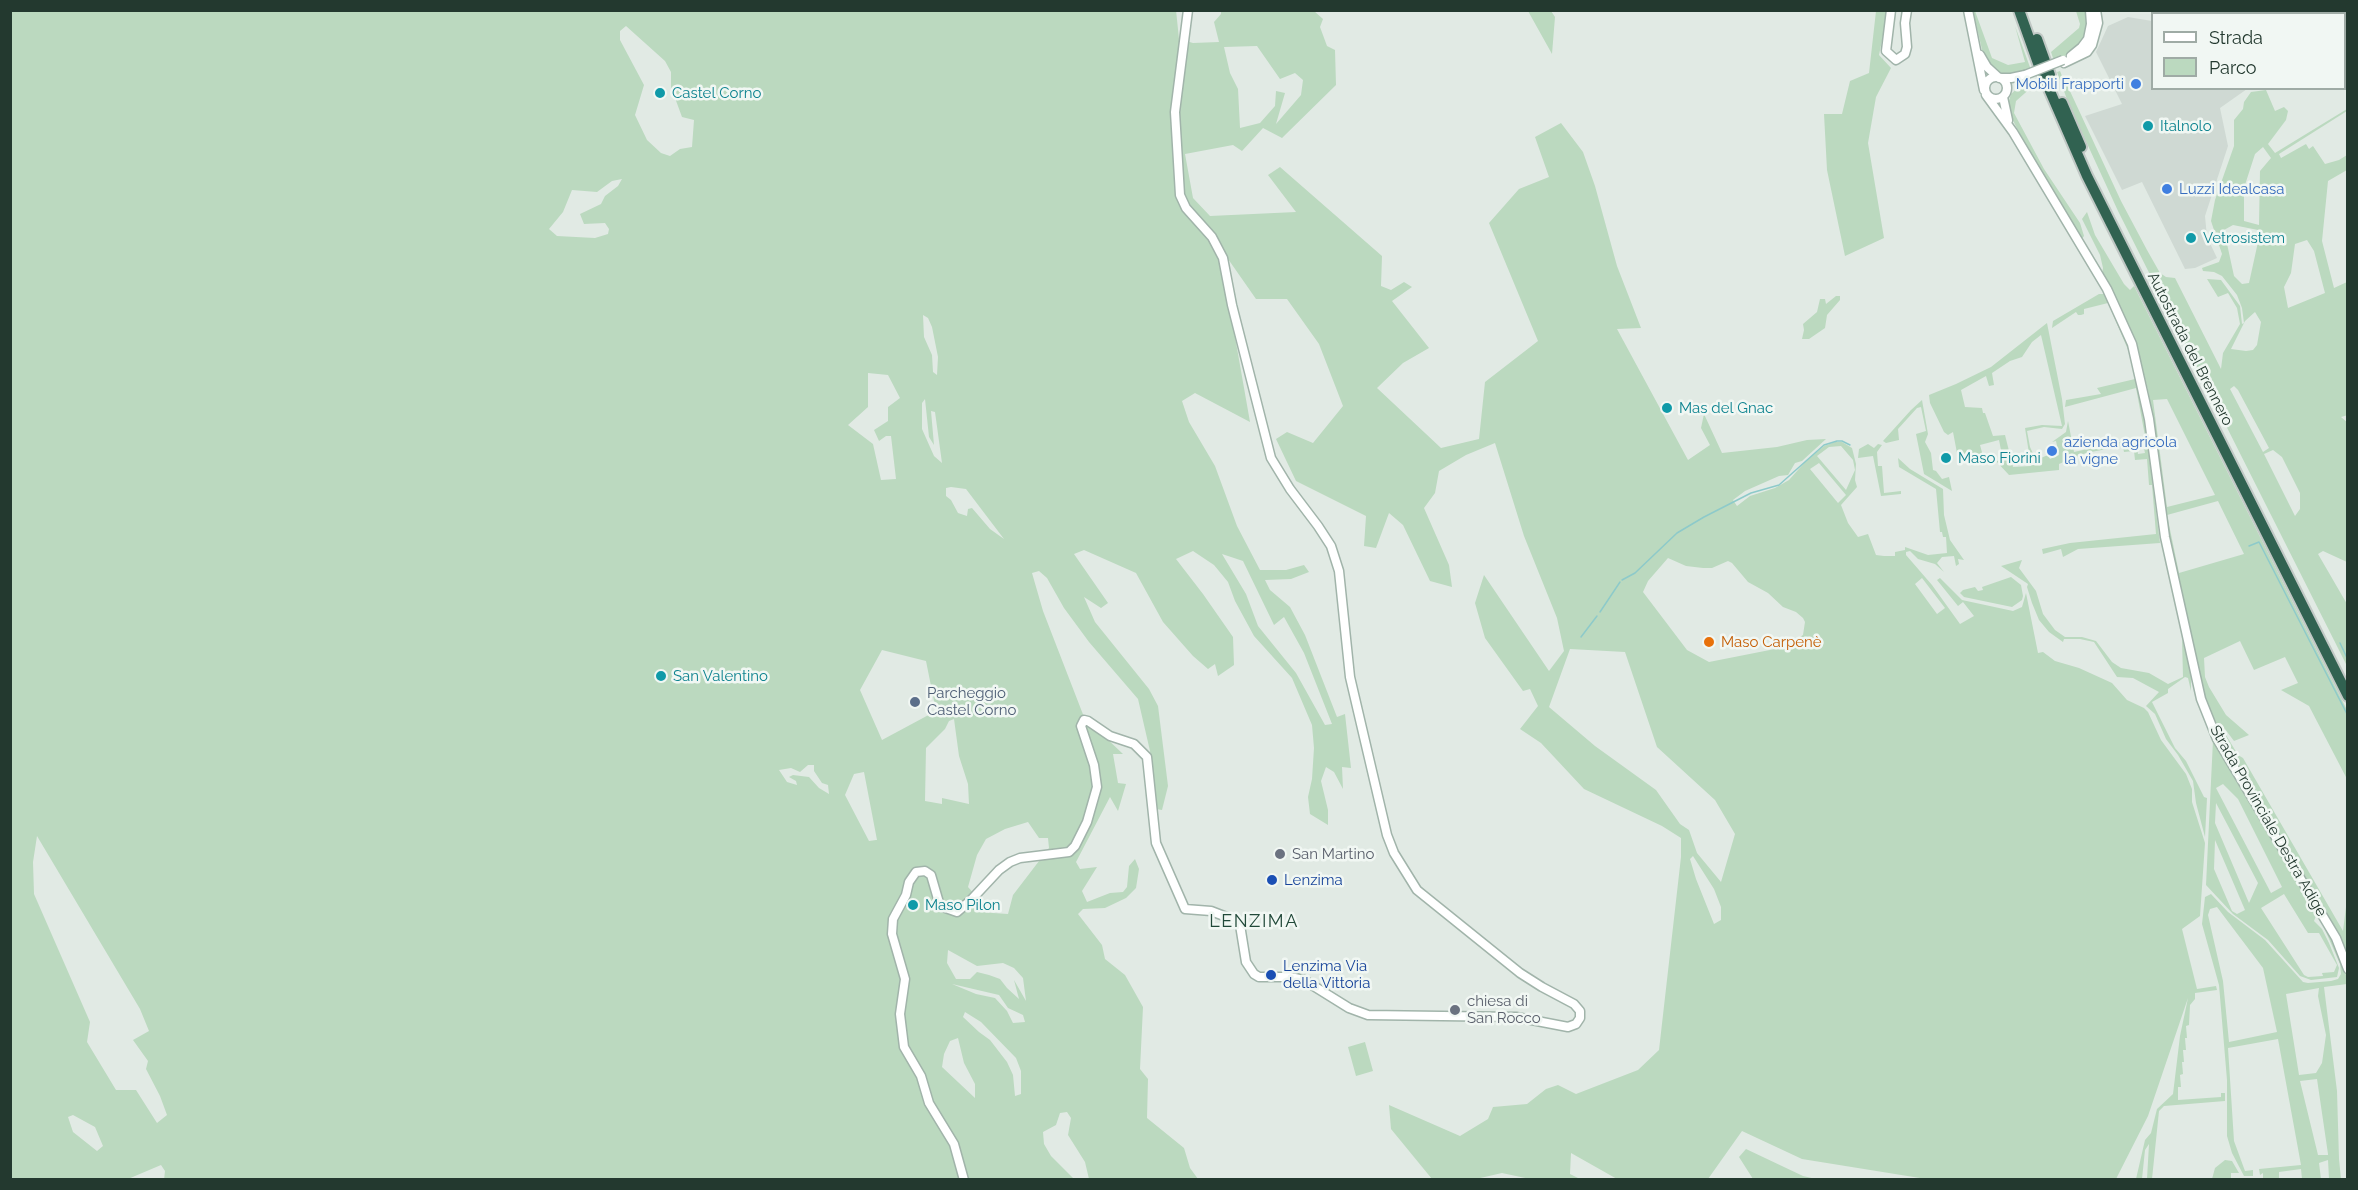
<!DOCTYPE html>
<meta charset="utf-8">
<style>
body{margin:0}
#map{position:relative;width:2358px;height:1190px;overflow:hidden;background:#e1eae4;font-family:Raleway,sans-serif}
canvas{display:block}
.frame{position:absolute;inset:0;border:12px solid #23392f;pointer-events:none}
.legend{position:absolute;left:2151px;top:12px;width:195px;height:78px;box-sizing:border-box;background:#f1f7f3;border:2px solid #9faba5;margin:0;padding:8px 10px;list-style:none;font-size:18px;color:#23392f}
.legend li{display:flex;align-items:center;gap:12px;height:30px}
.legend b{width:30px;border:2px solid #9faba5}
</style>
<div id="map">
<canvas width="2358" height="1190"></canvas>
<div class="frame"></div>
<ul class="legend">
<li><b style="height:8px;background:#fff"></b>Strada</li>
<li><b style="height:16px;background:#bbd9bf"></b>Parco</li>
</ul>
</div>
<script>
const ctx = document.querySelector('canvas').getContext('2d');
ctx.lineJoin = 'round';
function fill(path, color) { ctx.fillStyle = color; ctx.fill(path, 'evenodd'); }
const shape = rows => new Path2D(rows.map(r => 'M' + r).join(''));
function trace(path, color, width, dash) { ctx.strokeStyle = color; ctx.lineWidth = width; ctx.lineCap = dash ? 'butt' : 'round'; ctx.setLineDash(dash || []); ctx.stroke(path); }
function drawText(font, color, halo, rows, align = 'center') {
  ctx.font = font + ' Raleway,sans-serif'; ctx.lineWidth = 5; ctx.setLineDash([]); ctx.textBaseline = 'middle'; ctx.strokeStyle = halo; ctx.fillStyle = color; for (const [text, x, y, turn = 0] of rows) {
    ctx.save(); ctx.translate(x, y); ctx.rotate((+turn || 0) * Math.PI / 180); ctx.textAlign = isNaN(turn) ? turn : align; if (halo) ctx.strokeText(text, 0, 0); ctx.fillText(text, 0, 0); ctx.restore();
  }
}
fill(shape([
 [2128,17,2152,21,2152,88,2247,89,2220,108,2228,146,2205,216,2207,237,2217,258,2195,268,2185,269,2142,182,2122,190,2085,116,2122,104,2096,52,2108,26]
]), '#cfd9d3');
fill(shape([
 [1176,10,1179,39,1193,43,1219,42,1214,22,1221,14,1221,11,1314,11,1323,19,1320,27,1327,46,1335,50,1336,85,1282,138,1263,128,1242,151,1233,145,1185,154,1193,198,1210,216,1296,212,1268,175,1280,167,1382,256,1381,286,1391,290,1404,282,1412,287,1392,301,1429,348,1403,363,1377,388,1441,448,1479,439,1485,382,1538,341,1489,223,1519,189,1549,177,1535,137,1561,123,1583,152,1595,186,1617,266,1641,328,1617,329,1688,460,1710,445,1701,428,1704,414,1722,453,1777,447,1807,440,1826,439,1802,461,1795,463,1788,475,1779,476,1745,491,1733,500,1737,506,1750,496,1775,488,1789,480,1806,461,1824,446,1835,442,1842,442,1852,448,1856,464,1855,480,1857,487,1841,505,1848,523,1858,537,1868,534,1876,555,1884,556,1895,556,1895,552,1905,550,1905,547,1928,555,1947,553,1946,537,1943,537,1942,532,1940,532,1936,489,1899,467,1898,458,1910,469,1943,489,1944,515,1950,540,1964,560,1958,559,1959,564,1956,566,1954,556,1942,557,1937,563,1944,572,1935,564,1918,559,1910,551,1906,552,1906,555,1932,585,1960,624,1974,616,1963,602,1958,606,1937,580,1940,578,1962,600,2013,611,2022,607,2026,593,2038,653,2043,652,2055,661,2079,668,2112,683,2127,700,2144,708,2148,712,2161,740,2186,774,2192,789,2192,802,2205,843,2200,916,2182,929,2197,989,2216,986,2217,990,2195,993,2195,999,2190,1005,2189,1025,2186,1026,2187,1038,2185,1038,2186,1050,2183,1050,2184,1062,2182,1062,2183,1074,2180,1075,2181,1087,2178,1087,2178,1100,2221,1097,2221,1093,2225,1093,2225,1101,2164,1106,2159,1111,2152,1179,2147,1179,2149,1144,2145,1150,2142,1179,2136,1179,2145,1140,2151,1133,2157,1109,2173,1094,2180,1036,2188,998,2148,1116,2116,1179,1926,1179,1802,1159,1742,1131,1708,1179,1617,1179,1571,1153,1570,1174,1580,1179,1530,1179,1502,1173,1476,1179,1432,1179,1391,1129,1389,1105,1460,1136,1488,1119,1493,1107,1527,1104,1546,1089,1558,1085,1576,1094,1638,1070,1659,1050,1681,857,1681,838,1662,826,1584,789,1541,743,1520,729,1538,706,1530,689,1523,691,1485,638,1475,603,1484,575,1549,671,1564,651,1557,618,1524,536,1495,443,1466,455,1439,471,1435,493,1424,508,1449,565,1452,587,1430,581,1403,525,1389,513,1376,548,1364,546,1366,516,1296,481,1276,439,1287,432,1313,443,1343,406,1319,344,1287,299,1256,299,1219,246,1250,422,1195,393,1182,401,1189,422,1215,466,1237,526,1260,570,1286,570,1304,565,1309,572,1291,579,1265,580,1270,590,1290,607,1305,635,1337,717,1345,714,1351,768,1342,767,1343,789,1334,772,1326,767,1321,781,1328,810,1328,825,1310,814,1308,797,1312,779,1314,748,1312,725,1292,678,1254,636,1235,601,1228,582,1214,565,1193,551,1176,559,1203,594,1233,637,1234,665,1218,676,1215,664,1208,669,1193,656,1163,622,1136,573,1084,550,1074,554,1108,603,1101,608,1084,597,1095,622,1149,689,1158,706,1168,786,1162,810,1156,809,1150,751,1138,699,1089,642,1064,608,1047,578,1039,571,1032,573,1043,611,1084,717,1123,754,1113,754,1118,783,1126,784,1118,811,1110,797,1076,862,1080,869,1097,867,1082,891,1087,902,1110,893,1123,892,1127,887,1129,866,1135,859,1139,869,1136,888,1126,898,1105,908,1083,909,1078,914,1102,945,1105,959,1125,975,1143,1007,1140,1069,1148,1079,1147,1118,1184,1148,1190,1168,1198,1179,1089,1179,1085,1162,1068,1135,1071,1118,1067,1112,1060,1113,1056,1125,1043,1132,1044,1144,1051,1156,1074,1179,164,1180,165,1171,161,1165,128,1179,11,1179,10,11],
 [626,26,665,61,671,72,671,87,682,117,694,120,692,147,680,149,670,156,661,153,647,140,635,115,644,85,620,40,620,31],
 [1257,46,1280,79,1295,73,1303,80,1301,95,1276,124,1285,93,1276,91,1275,106,1260,123,1240,128,1238,89,1230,73,1224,47],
 [622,179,618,186,605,196,601,204,580,214,584,224,605,223,609,229,608,234,595,238,557,236,549,229,563,212,572,190,597,192,612,181],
 [923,315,928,318,932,327,938,357,937,375,933,372,932,355,924,337],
 [868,373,888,375,900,398,888,407,888,421,874,430,879,441,886,436,891,436,896,479,881,480,873,444,848,425,868,407],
 [925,399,929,437,934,445,931,411,935,412,942,463,934,456,922,429,922,403],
 [1841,446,1853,460,1855,470,1846,490,1817,456,1829,447],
 [1819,463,1846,495,1838,503,1810,469],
 [951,487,966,489,1004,539,990,529,972,508,968,509,967,516,958,513,951,500,946,496,946,488],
 [1222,554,1243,561,1274,625,1284,617,1304,653,1332,724,1325,725,1296,673,1258,626,1246,594],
 [1668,558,1686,566,1703,568,1712,568,1728,561,1732,563,1748,582,1768,593,1783,607,1796,612,1803,618,1805,622,1803,635,1785,647,1709,662,1687,650,1643,592,1648,581],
 [1922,578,1945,608,1937,614,1915,584],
 [1570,649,1625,652,1657,747,1715,800,1735,834,1721,882,1697,853,1689,830,1680,824,1656,790,1595,746,1549,707],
 [882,650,926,661,936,711,882,740,860,690],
 [954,719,959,756,968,784,969,804,942,798,942,804,925,801,926,748,945,729,949,721],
 [808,765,814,765,814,771,822,783,828,785,829,794,819,788,809,777,793,775,789,777,796,781,797,785,787,782,779,770,791,768,800,772],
 [864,772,877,840,876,840,869,841,845,795,854,774],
 [1028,822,1039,838,1048,838,1049,848,1013,895,1008,914,978,912,979,899,968,887,977,855,986,839,1005,829],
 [37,836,140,1009,149,1031,133,1040,148,1061,146,1069,160,1096,167,1115,157,1123,136,1090,116,1090,87,1042,90,1022,34,894,33,862],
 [1693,856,1714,889,1721,907,1721,920,1714,924,1696,879,1690,859],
 [948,950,977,966,1003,963,1014,968,1023,978,1026,1001,1014,980,1019,999,1007,988,1000,979,989,975,977,972,970,979,956,979,947,963],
 [952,984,999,995,1008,1008,1023,1015,1025,1022,1013,1023,1007,1011,995,998,976,994],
 [965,1012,981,1022,1016,1058,1021,1071,1021,1094,1015,1096,1013,1075,1007,1062,990,1040,979,1032,963,1017],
 [958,1038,964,1063,975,1084,975,1098,942,1067,944,1054,950,1041],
 [73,1115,95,1127,103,1146,97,1151,73,1132,68,1117],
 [1528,11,1551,11,1555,17,1552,54],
 [1876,11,1888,12,1879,55,1891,68,1876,97,1868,143,1884,238,1845,256,1827,170,1824,114,1842,114,1850,81,1869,73],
 [1973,11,1975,11,1992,58,2008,65,2025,62,2015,26,2031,70,2007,76,1996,73,1984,58],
 [2076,11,2087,11,2087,31,2082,42,2070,53,2054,61,2051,52,2079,28,2080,24],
 [2060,71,2062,76,2068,81,2069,89,2121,201,2147,250,2160,273,2166,277,2175,278,2221,369,2223,353,2240,324,2237,308,2228,293,2218,297,2207,279,2221,280,2240,306,2242,324,2244,323,2242,308,2237,295,2222,276,2214,272,2203,271,2202,268,2219,262,2222,254,2211,221,2215,200,2234,146,2234,120,2243,109,2244,102,2251,92,2266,90,2275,111,2284,107,2288,111,2286,120,2268,144,2275,153,2347,109,2347,111,2279,154,2281,158,2306,144,2309,149,2313,146,2325,164,2339,160,2347,155,2347,170,2328,181,2322,241,2334,288,2347,282,2348,415,2341,417,2348,423,2347,562,2323,551,2318,554,2347,604,2347,666,2118,211,2068,102,2057,72],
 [2263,147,2271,158,2260,171,2259,225,2244,221,2244,188,2255,154],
 [2233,225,2258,230,2260,233,2249,283,2242,284,2234,276,2224,230],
 [2307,240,2314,251,2325,293,2288,308,2284,287,2291,273,2295,244],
 [2255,312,2261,322,2257,345,2253,350,2246,351,2231,349,2245,321],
 [2234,386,2238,390,2269,448,2263,452,2230,389],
 [2273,450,2282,457,2300,493,2300,509,2295,516,2264,454],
 [2030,82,2033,86,2016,101,2014,113,2044,169,2080,223,2084,236,2081,240,2042,175,2010,115,2008,104,2011,94,2021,85],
 [2087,212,2095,235,2124,284,2130,290,2134,286,2347,710,2347,779,2309,706,2281,690,2298,683,2285,657,2254,670,2240,641,2204,658,2205,677,2209,687,2226,715,2249,735,2234,741,2225,729,2223,730,2238,755,2243,758,2343,931,2347,899,2347,949,2344,947,2218,734,2204,698,2164,514,2148,390,2138,352,2102,274,2103,268,2100,255,2082,219],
 [2167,399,2215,495,2167,507,2153,400],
 [2218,501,2244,554,2179,573,2167,515],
 [2099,294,2105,294,2129,345,2140,384,2160,543,2078,549,2063,557,2061,549,2043,554,2042,549,2070,543,2156,534,2152,485,2149,485,2147,459,2135,460,2134,451,2124,452,2123,447,2112,448,2086,453,2066,461,2059,464,2059,470,2009,475,1996,461,2003,460,1999,440,1980,445,1983,456,1957,453,1953,432,1948,435,1944,432,1930,403,1929,395,1956,384,1991,367,2047,323,2062,399,2065,424,2062,429,2044,427,2027,431,2030,447,2036,460,2048,455,2050,459,2059,455,2056,441,2052,442,2066,432,2068,421,2074,452,2124,441,2126,444,2136,443,2138,454,2145,453,2142,440,2145,436,2136,388,2065,407,2066,400,2101,394,2097,388,2135,379,2135,372,2129,352,2108,303,2084,309,2084,314,2081,315,2078,315,2076,312,2052,328,2053,321],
 [2041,335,2062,426,2042,425,2025,428,2031,466,2013,467,2005,435,1993,436,1985,413,1983,413,1982,408,1965,407,1961,390,1986,376,1989,386,1994,385,1992,373,2010,361,2022,357,2032,342],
 [1836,296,1840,296,1840,300,1827,315,1825,328,1809,339,1802,339,1804,330,1803,324,1817,312,1820,299,1825,299,1826,304],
 [1922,400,1928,434,1925,442,1931,453,1933,470,1936,471,1942,479,1949,477,1952,491,1924,474,1916,434,1926,431,1921,407,1917,408,1898,429,1899,440,1886,443,1883,441,1911,410],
 [1868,444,1874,448,1878,444,1882,445,1877,452,1878,466,1882,466,1884,493,1901,491,1901,494,1881,496,1873,456,1858,458,1859,449],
 [2022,560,2019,568,2036,591,2043,614,2055,630,2065,637,2082,637,2096,641,2112,662,2121,668,2149,673,2168,684,2183,677,2182,639,2191,671,2191,691,2188,678,2185,677,2168,689,2168,693,2152,702,2175,748,2186,761,2204,797,2207,798,2205,837,2196,803,2193,781,2178,755,2166,739,2155,714,2146,706,2159,692,2133,678,2117,677,2094,642,2080,639,2064,639,2063,642,2049,632,2039,620,2032,603,2027,587,2028,584,2001,566],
 [2011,577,2021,585,2023,596,2022,600,2012,607,1964,597,1960,593,1963,590,1975,587,1978,591,1983,590,1982,587],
 [2213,740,2317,913,2314,921,2322,929,2329,943,2339,968,2337,977,2311,980,2300,976,2268,940,2233,914,2206,885],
 [2223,784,2238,799,2282,887,2271,893,2216,788],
 [2216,803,2258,883,2249,903,2215,823],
 [2215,840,2245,910,2237,914,2232,911,2214,869],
 [2284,894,2308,933,2319,933,2337,965,2334,972,2322,973,2323,976,2308,977,2304,975,2261,908],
 [2211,894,2228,912,2265,940,2303,982,2308,983,2331,981,2338,979,2341,974,2340,964,2322,923,2338,949,2345,967,2347,984,2324,987,2337,1091,2339,1159,2341,1179,2329,1179,2328,1160,2319,1163,2321,1179,2302,1179,2301,1169,2279,1172,2279,1179,2263,1179,2263,1173,2260,1175,2259,1169,2301,1165,2278,1039,2228,1048,2234,1141,2245,1171,2253,1170,2253,1176,2244,1176,2232,1153,2227,1136,2227,1080,2219,985,2202,924,2205,897],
 [2217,907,2263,968,2277,1032,2229,1042,2223,981,2208,915,2210,909],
 [2319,988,2318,996,2326,1035,2322,1063,2316,1073,2299,1075,2286,994],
 [2317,1079,2328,1154,2328,1155,2318,1155,2300,1081],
 [1365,1042,1373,1071,1356,1076,1348,1047],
 [1746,1149,1803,1176,1816,1179,1753,1179,1739,1157],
 [2225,1160,2232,1161,2239,1173,2231,1173,2231,1179,2212,1179,2215,1168]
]), '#bbd9bf');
trace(shape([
 [2249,546,2259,542,2348,716],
 [1622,580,1635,573,1677,533,1704,517,1751,493,1779,485,1824,445,1837,441,1842,441,1850,445],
 [1600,612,1620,582],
 [1581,637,1597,616],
 [2340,643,2348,660]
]), '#8dcaca', 1.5);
const secondary = shape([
 [1891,10,1886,51,1896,60,1905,54,1907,47,1905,23,1907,10],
 [1968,10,1984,90],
 [1980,55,1987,67,1999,78,2011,78,2025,75],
 [2071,56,2082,47,2088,39,2091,24,2090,10],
 [2064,63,2087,52,2092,45,2098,23,2096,10],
 '1985 88a11 11 0 1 1 22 0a11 11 0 1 1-22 0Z',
 [1986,95,2013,132,2107,289,2132,344,2149,419,2165,537,2201,699,2217,739,2336,938,2348,969],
 [2003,97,2008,120],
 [964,1180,954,1144,929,1103,921,1076,904,1047,900,1014,905,979,892,934,893,919,906,895,909,882,916,872,925,871,931,875,940,906,957,912,971,900,999,870,1010,862,1020,858,1069,852,1075,846,1087,822,1097,787,1094,765,1081,726,1084,720,1088,721,1110,736,1134,744,1147,757,1156,843,1185,909,1211,911,1237,921,1240,925,1246,962,1254,974,1259,977,1290,977,1304,980,1349,1008,1368,1015,1516,1017,1568,1027,1576,1024,1580,1018,1580,1011,1574,1004,1542,987,1520,973,1417,890,1394,853,1387,835,1350,677,1339,571,1331,546,1318,526,1290,489,1271,458,1232,305,1223,258,1212,237,1186,208,1180,195,1175,112,1188,10]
]);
const highway = shape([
 [2019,10,2039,66,2087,176,2348,696],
 [2037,39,2050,75],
 [2062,103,2081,147]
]);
trace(secondary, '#a1b4aa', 11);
trace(highway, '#c1c8c5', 14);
trace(secondary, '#fff', 8);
trace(highway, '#316251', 10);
const secondaryBridge = shape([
 [2025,75,2063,60]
]);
trace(secondaryBridge, '#a1b4aa', 11, []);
trace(secondaryBridge, '#fff', 8);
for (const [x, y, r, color] of [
 [2136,84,6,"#3f7fe0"],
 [660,93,6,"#0f9aa8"],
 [2148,126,6,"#0f9aa8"],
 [2167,189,6,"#3f7fe0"],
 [2191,238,6,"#0f9aa8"],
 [1667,408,6,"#0f9aa8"],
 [2052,451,6,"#3f7fe0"],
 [1946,458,6,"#0f9aa8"],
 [1709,642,6,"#e8710a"],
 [661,676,6,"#0f9aa8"],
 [915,702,6,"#5c6f8a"],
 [1280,854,6,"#6b7280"],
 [1272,880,6,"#1a4fb4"],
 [913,905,6,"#0f9aa8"],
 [1271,975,6,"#1a4fb4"],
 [1455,1010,6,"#6b7280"]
]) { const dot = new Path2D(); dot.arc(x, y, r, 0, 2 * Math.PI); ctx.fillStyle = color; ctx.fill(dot); trace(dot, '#f1f7f3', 2); }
drawText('15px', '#366cbe', '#f1f7f3', [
 ["Mobili Frapporti",2124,84,"right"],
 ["Luzzi Idealcasa",2179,189],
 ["azienda agricola",2064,442],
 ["la vigne",2064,459]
], 'left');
drawText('15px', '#0d838f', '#f1f7f3', [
 ["Castel Corno",672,93],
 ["Italnolo",2160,126],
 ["Vetrosistem",2203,238],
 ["Mas del Gnac",1679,408],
 ["Maso Fiorini",1958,458],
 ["San Valentino",673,676],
 ["Maso Pilon",925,905]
], 'left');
drawText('15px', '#23392f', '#f1f7f3', [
 ["Autostrada del Brennero",2190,349,63],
 ["Strada Provinciale Destra Adige",2268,821,60]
]);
drawText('15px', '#c56008', '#f1f7f3', [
 ["Maso Carpenè",1721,642]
], 'left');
drawText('15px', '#4e5e75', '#f1f7f3', [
 ["Parcheggio",927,693],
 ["Castel Corno",927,710]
], 'left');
drawText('15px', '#5b616d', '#f1f7f3', [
 ["San Martino",1292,854],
 ["chiesa di",1467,1001],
 ["San Rocco",1467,1018]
], 'left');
drawText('15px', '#164399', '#f1f7f3', [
 ["Lenzima",1284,880],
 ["Lenzima Via",1283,966],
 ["della Vittoria",1283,983]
], 'left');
ctx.letterSpacing = '1.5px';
drawText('18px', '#214939', '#f1f7f3', [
 ["LENZIMA",1254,922]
]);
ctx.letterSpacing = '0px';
</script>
